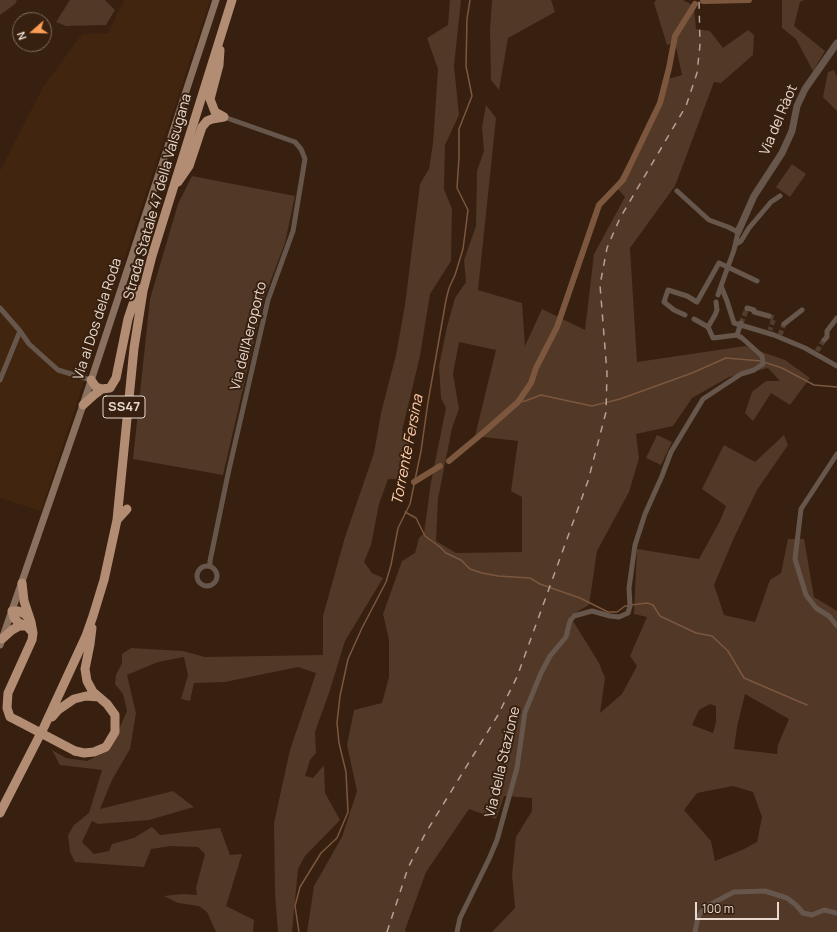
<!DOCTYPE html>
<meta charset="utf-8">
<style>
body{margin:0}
#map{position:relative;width:837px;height:932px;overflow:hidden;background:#37200f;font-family:Manrope,sans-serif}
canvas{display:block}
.north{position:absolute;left:12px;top:12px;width:40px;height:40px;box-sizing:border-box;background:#37200f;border:1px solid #7e6a5b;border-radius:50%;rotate:250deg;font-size:11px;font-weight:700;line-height:16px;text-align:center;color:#e9d9ce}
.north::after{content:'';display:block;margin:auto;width:14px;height:18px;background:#fd9c55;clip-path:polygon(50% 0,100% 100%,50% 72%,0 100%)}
.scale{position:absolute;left:695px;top:902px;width:84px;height:18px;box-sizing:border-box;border:2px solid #e9d9ce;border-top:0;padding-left:5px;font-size:12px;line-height:14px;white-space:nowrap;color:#e9d9ce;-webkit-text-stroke:3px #37200f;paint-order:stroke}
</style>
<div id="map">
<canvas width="837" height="932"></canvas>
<div class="north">N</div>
<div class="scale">100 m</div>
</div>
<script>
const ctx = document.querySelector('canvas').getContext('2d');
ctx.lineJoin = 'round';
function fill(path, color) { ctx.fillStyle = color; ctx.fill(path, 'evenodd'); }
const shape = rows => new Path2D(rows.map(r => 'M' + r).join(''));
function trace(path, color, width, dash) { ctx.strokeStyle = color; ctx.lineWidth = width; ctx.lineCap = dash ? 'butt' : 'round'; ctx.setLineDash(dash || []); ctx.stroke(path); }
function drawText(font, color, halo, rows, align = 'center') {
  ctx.font = font + ' Manrope,sans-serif'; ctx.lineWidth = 4; ctx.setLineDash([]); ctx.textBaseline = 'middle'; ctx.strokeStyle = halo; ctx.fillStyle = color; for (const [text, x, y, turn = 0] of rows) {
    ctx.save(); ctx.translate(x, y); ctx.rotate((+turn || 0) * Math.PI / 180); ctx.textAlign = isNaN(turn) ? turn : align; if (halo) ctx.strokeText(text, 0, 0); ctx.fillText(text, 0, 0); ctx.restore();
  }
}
fill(shape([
 [124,0,210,0,41,511,0,498,0,171,43,87,82,34,108,33]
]), '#42250f');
fill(shape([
 [0,0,17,0,15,4,0,15],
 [70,0,105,0,115,10,106,25,66,26,56,22],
 [450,0,461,0,454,66,459,115,445,145,444,189,452,209,451,261,430,294,420,356,402,431,411,435,403,479,388,479,379,504,371,545,364,562,372,573,383,578,345,641,329,693,315,732,316,753,310,760,305,776,313,778,324,765,325,793,340,820,305,856,298,869,292,932,278,932,275,893,274,823,290,750,316,673,298,667,225,682,194,683,190,701,181,699,188,675,184,657,158,662,127,675,136,713,130,749,112,780,100,809,173,791,194,807,149,820,98,824,92,821,82,842,94,854,109,851,112,844,134,838,152,827,160,835,220,828,230,855,242,854,226,906,254,920,253,932,216,932,207,912,199,906,178,903,164,896,182,894,197,895,196,888,205,854,198,847,171,846,151,849,144,867,75,862,70,852,68,835,74,825,89,813,102,770,60,765,52,750,66,758,87,761,110,750,127,711,123,694,115,684,116,675,122,663,122,654,131,648,183,651,205,657,323,655,323,616,345,537,374,453,381,413,396,355,405,305,420,184,429,169,433,143,438,69,427,38,448,25],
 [492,0,551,0,555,12,508,38,499,90,491,80,490,31],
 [656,0,683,0,694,6,696,29,710,31,723,48,748,30,754,35,753,55,721,83,714,82,675,186,630,248,637,362,745,346,785,360,810,378,790,405,771,393,753,421,745,413,752,392,766,381,780,381,768,368,729,377,692,398,673,426,636,434,639,458,629,492,597,551,589,605,570,616,599,663,605,678,600,713,622,694,637,666,630,656,647,617,634,614,637,549,699,559,720,521,726,506,702,489,724,445,755,462,784,435,788,445,757,490,733,540,714,585,724,615,755,622,770,580,781,573,788,539,804,539,814,597,837,611,837,932,492,932,515,908,512,875,516,837,532,811,532,798,504,796,496,819,469,809,426,872,405,930,406,932,307,932,314,886,342,837,357,791,347,745,354,710,382,703,389,677,389,640,383,614,402,561,415,553,419,538,424,533,431,482,446,408,441,398,439,366,447,327,455,298,466,282,464,260,476,226,477,171,484,151,482,127,486,105,496,118,478,290,522,303,525,346,542,309,585,330,594,254,625,197,615,186,660,107,668,79,682,75,675,42,667,45,654,3],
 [459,342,496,350,475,436,518,441,511,491,522,497,522,552,456,553,436,541,438,499,452,428,459,409,453,374],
 [745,694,789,719,778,745,777,754,734,749,737,727],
 [710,704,716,706,716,722,713,733,692,725,699,710],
 [733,786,753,792,762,817,757,842,742,850,715,861,711,841,684,810,697,793],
 [782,0,804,0,800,2,794,26,825,51,813,71,796,39,782,28],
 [834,70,837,77,837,111,823,97,828,72],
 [792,164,806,174,790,197,776,187],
 [192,176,295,196,285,243,264,298,223,475,133,459,150,299,178,204],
 [657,435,672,442,661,465,646,458]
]), '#513827');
trace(shape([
 [764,362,782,368,814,385,837,387],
 [518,402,525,401,541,395,592,406,620,399,692,373,726,358,761,361],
 [405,512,416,518,425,536,440,547,446,553,461,560,470,569,482,573,498,576,530,578,540,584,580,598,608,612,617,612,625,606,628,606],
 [631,605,647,603,653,605,660,616,696,633,712,636,728,651,744,678,807,705],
 [299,932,295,906,300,887,321,853,337,838,348,812,346,772,339,743,337,723,340,696,348,659,362,628,386,582,391,565,398,528,410,504,421,451,428,402,446,300,449,288,455,275,463,249,468,210,457,188,459,158,459,129,472,96,466,66,467,19,470,0]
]), '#7c573e', 1.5);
trace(shape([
 [703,1,749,0],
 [449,461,484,432,518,402,531,383,536,368,557,327,599,205,623,180,660,103,669,68,675,36,695,4],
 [414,482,440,466]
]), '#7c573e', 6);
trace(shape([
 [769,316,774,318,770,330],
 [741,323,747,309],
 [780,335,784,324],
 [817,351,824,340]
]), '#523c2c', 5, [5, 2.5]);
trace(shape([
 [677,191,709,220,728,227,738,232,734,250,721,286,727,301,734,323,774,335,805,348,837,366],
 [736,244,741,241,749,228,771,202,780,196],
 [718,295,721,286],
 [0,308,20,331,29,344,58,370,91,380],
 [747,309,747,308,754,310,754,312,769,316],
 [685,315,674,310,664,302,668,290,687,296,697,302,719,263,757,281],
 [694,319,708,327,713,338,737,335],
 [784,324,802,310],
 [708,327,715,315,717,310,716,302],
 [737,335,741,323],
 [824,340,827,337,827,331,837,318],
 [0,380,20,331],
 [837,454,801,509,795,559,806,595,816,608,829,616,837,626],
 '197 576a10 10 0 1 1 20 0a10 10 0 1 1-20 0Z',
 [210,566,210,561,228,474,268,300,293,231,305,159,301,149,295,142,224,117],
 [457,932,460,918,489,859,497,840,517,768,525,712,541,673,550,656,566,637,570,621,574,616,592,611,610,616,619,617,628,613,630,606,629,588,635,545,645,514,662,476,671,452,703,399,741,374,754,370,763,364,762,356,742,338,737,335],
 [695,932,698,917,705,907,734,892,765,891,787,898,796,905,803,913,812,915,824,910,837,913]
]), '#66564b', 5);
trace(shape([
 [738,232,754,196,782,153,792,131,797,106,805,89,837,43]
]), '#66564b', 7);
trace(shape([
 [0,645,83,405,216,0]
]), '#8a705e', 7);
trace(shape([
 [220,50,219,65,210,99,215,112,224,117],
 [178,182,189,166,202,127,207,121,212,119,224,117],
 [91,380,96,387,102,389],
 [83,405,94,395,102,389,110,388,116,378,128,319,138,289],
 [117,520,127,509],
 [30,620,25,614,18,611,12,611,14,618,19,623,27,626,33,633],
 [2,639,12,630,19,626,26,626],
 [52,717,58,710,74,699,86,696,99,697],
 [18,721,10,717,7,708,8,693,32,640,33,633,31,622,24,601,22,583],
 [75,751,84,753,94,752,106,747,115,732,115,715,107,704,93,692,87,681,85,669,90,644,92,628],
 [0,813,44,727,86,636,93,616,104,580,117,520,134,348,143,291,152,256,232,0]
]), '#b28d74', 9);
trace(shape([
 [387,932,408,868,425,834,498,715,517,677,588,481,606,412,607,373,600,285,607,248,620,218,686,106,697,73,700,45,699,0]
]), '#b4a295', 1.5, [7, 7]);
trace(shape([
 [18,721,75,751]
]), '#b28d74', 9);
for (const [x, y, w] of [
 [124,407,42]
]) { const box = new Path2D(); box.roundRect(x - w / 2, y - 11, w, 22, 3); ctx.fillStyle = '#37200f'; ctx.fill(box); trace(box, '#e9d9ce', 1); }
drawText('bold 13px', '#e9d9ce', null, [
 ["SS47",124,407]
]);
drawText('14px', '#e9d9ce', '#37200f', [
 ["Via del Ràot",779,120,-67],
 ["Strada Statale 47 della Valsugana",158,197,-74],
 ["Via al Dos dela Roda",98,319,-72],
 ["Via dell'Aeroporto",249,336,-76],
 ["Via della Stazione",503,762,-77]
]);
drawText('italic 15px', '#fca', '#37200f', [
 ["Torrente Fersina",408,450,-79]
]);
</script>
